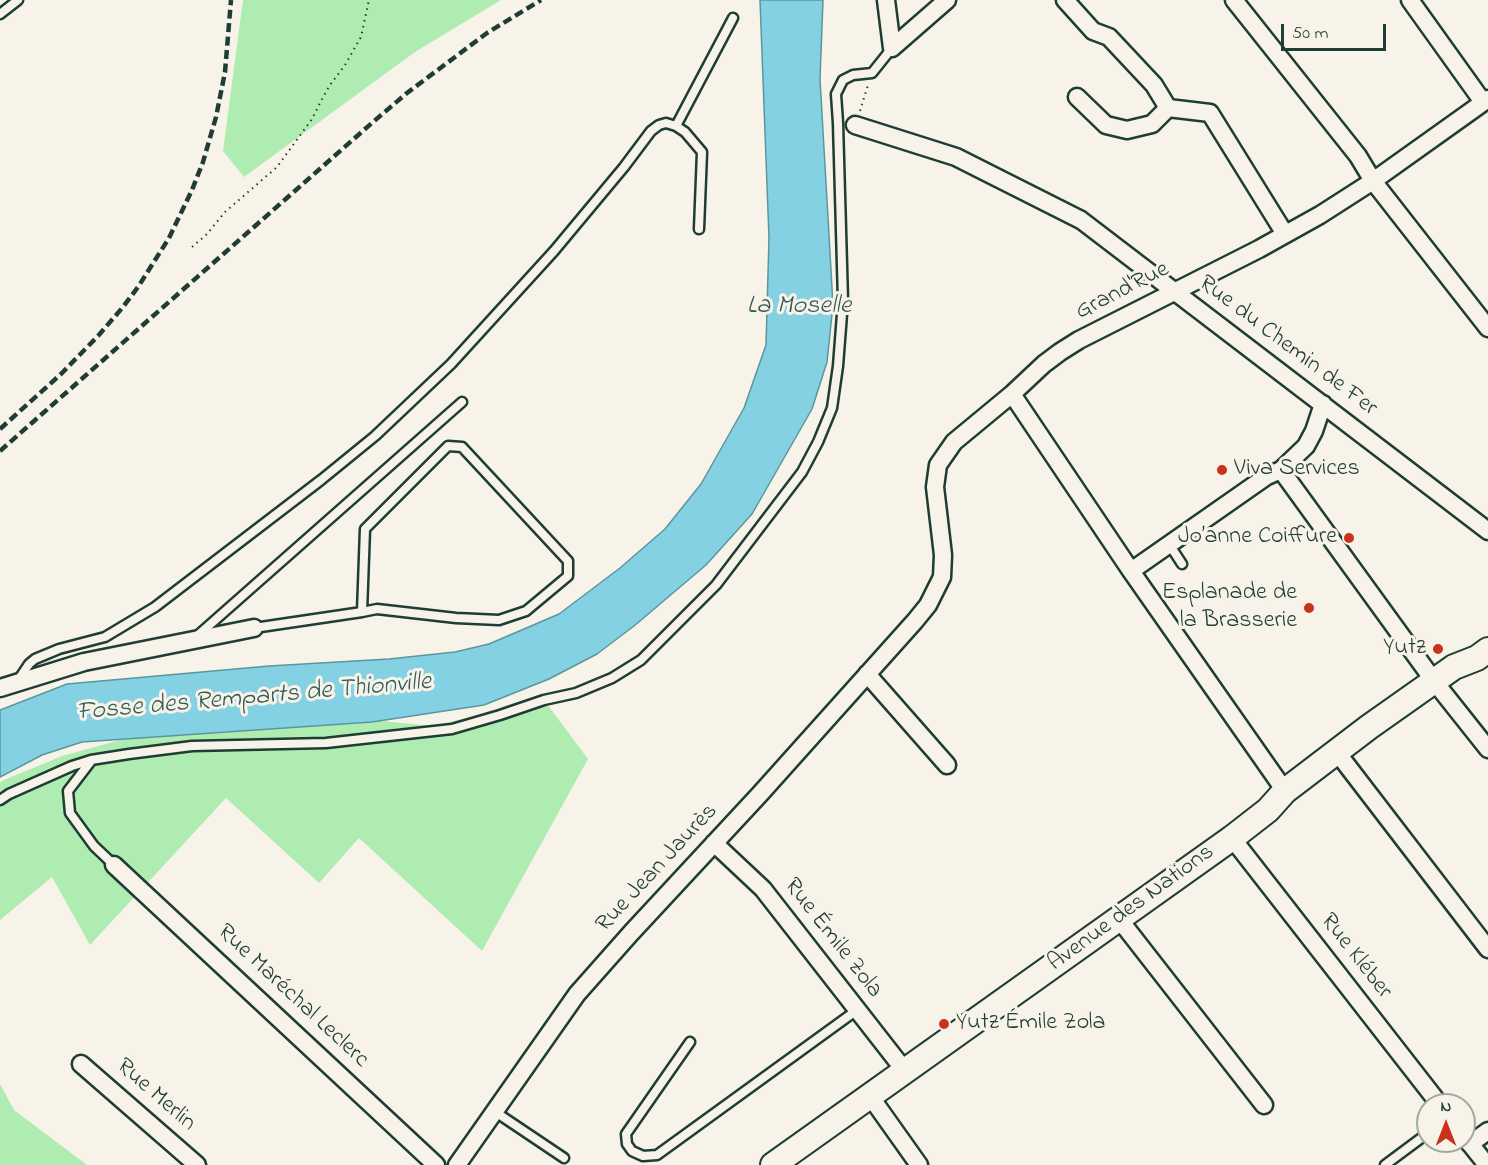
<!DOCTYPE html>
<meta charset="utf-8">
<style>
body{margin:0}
#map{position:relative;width:1488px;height:1165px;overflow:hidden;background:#f7f3e8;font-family:"Indie Flower",sans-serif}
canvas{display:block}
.north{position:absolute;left:1416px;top:1093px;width:60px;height:60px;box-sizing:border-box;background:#f7f3e8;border:2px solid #a1aaa0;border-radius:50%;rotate:0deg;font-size:16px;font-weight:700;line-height:24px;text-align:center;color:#1f3d34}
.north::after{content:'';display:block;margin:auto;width:21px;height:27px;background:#c8321e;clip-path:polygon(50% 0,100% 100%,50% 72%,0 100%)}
.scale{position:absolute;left:1281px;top:24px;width:105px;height:27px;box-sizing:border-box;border:3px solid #1f3d34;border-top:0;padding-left:8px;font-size:18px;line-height:21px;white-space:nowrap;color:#1f3d34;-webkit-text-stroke:4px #f7f3e8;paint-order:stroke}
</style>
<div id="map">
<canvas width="1488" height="1165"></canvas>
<div class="north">N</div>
<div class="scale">50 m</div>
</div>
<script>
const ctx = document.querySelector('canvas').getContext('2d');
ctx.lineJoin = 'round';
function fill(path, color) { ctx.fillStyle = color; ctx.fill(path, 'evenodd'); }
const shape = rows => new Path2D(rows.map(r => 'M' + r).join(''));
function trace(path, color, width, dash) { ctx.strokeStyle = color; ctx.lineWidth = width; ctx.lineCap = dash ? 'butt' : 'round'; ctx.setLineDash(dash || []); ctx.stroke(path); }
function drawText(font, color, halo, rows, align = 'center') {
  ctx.font = font + ' "Indie Flower",sans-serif'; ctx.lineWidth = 6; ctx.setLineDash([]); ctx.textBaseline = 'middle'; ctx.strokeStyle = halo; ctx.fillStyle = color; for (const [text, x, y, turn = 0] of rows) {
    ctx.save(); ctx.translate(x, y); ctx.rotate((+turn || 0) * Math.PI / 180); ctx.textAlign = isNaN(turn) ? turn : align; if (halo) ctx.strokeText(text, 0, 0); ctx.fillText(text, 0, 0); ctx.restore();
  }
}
fill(shape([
 [243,0,501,0,415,52,244,177,223,151],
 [544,700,588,759,482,951,359,838,319,883,226,798,90,945,52,877,0,920,0,782,4,780,62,756,135,736,352,718,433,726],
 [0,1084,14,1110,87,1165,0,1165]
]), '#afecb2');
const water = shape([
 [760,0,823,0,820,79,833,305,827,362,812,409,752,514,706,565,634,626,597,654,549,679,484,705,372,722,82,742,42,755,0,777,0,710,67,684,269,666,389,659,455,652,489,644,559,614,620,568,665,529,701,484,744,408,766,345,769,238,760,0]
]);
fill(water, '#84d1e3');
trace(water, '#5c969d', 1.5);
const lane = shape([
 [0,14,18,0],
 [676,126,733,18],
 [1169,544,1182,564],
 [254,628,362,612,377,609,456,618,499,620,526,611,568,576,568,561,462,447,448,446,365,529,362,612],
 [197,636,462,402],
 [19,679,29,664,35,659,59,649,105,637,155,607,321,480,375,436,451,364,554,251,624,167,651,131,659,125,666,123,676,126,685,132,702,152,699,229],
 [91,761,68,791,70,813,94,846,114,865],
 [0,800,9,794,72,766,91,760,129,754,192,746,326,743,452,729,500,715,544,700,576,693,612,678,641,660,716,585,802,472,818,442,832,408,838,366,843,301,838,123,836,94,843,80,853,75,872,73,892,48],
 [690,1042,626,1134,627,1144,632,1151,643,1156,657,1155,857,1010],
 [494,1111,564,1158],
 [1385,1165,1428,1133]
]);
const street = shape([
 [886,0,892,48],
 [1065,0,1093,31,1109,37,1154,85,1168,108,1210,113,1285,234],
 [1234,0,1358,156,1373,181,1488,328],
 [1410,0,1483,102],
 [892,48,947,0],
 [1077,97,1106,125,1127,130,1152,124,1168,108],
 [855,125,956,157,1081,220,1488,531],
 [1012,394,1131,571],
 [1281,470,1434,681,1488,749],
 [867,674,947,765],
 [0,688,84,662,254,628],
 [1336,751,1488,949],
 [1285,791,1131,571,1267,476,1281,470,1306,446,1314,431,1323,404],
 [1232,838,1440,1105],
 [714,843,763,889,905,1071],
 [114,865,436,1165],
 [1119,919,1264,1105],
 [81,1064,197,1165],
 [870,1096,919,1165],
 [1464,1136,1487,1165],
 [1470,1144,1488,1131],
 [457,1165,577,994,631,933,760,794,915,621,928,605,942,577,943,555,935,487,938,465,954,442,1012,394,1044,364,1060,352,1079,340,1259,249,1320,215,1373,181,1488,99]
]);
const secondary = shape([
 [773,1165,1232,838,1268,810,1285,791,1369,727,1454,667,1477,658,1488,650]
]);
trace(lane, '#1f3d34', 13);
trace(street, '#1f3d34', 21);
trace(secondary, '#1f3d34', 28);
trace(shape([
 [860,111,868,85],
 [192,247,207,234,225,212,277,167,312,119,322,99,330,85,345,65,361,37,369,0]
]), '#1f3d34', 2, [1.5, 4.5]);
trace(lane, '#f7f3e8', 8);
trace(street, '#f7f3e8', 16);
trace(secondary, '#f7f3e8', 24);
trace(shape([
 [0,429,61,374,98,336,123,307,138,287,169,238,192,190,203,162,216,117,225,72,231,0],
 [0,451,373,122,407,93,487,33,541,0]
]), '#1f3d34', 4.5, [9, 4.5]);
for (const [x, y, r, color] of [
 [1222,470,6,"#c8321e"],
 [1349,538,6,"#c8321e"],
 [1309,608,6,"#c8321e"],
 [1438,649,6,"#c8321e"],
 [944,1024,6,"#c8321e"]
]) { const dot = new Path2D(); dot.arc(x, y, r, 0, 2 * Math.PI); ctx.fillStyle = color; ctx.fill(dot); trace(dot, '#f7f3e8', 2); }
drawText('24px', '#1f3d34', '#f7f3e8', [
 ["Grand'Rue",1123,292,-27],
 ["Rue du Chemin de Fer",1287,347,37],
 ["Rue Jean Jaurès",658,869,-47],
 ["Avenue des Nations",1132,909,-36],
 ["Rue Émile Zola",832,939,52],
 ["Rue Kléber",1355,957,52],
 ["Rue Maréchal Leclerc",292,997,43],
 ["Rue Merlin",155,1096,41]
]);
drawText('24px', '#1f3d34', '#f7f3e8', [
 ["Viva Services",1234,470,"left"],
 ["Jo’anne Coiffure",1337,538],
 ["Esplanade de",1297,594],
 ["la Brasserie",1297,622],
 ["Yutz",1426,649],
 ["Yutz Émile Zola",956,1024,"left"]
], 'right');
drawText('italic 26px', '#335b57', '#f7f3e8', [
 ["La Moselle",799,308],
 ["Fosse des Remparts de Thionville",254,699,-5]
]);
</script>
